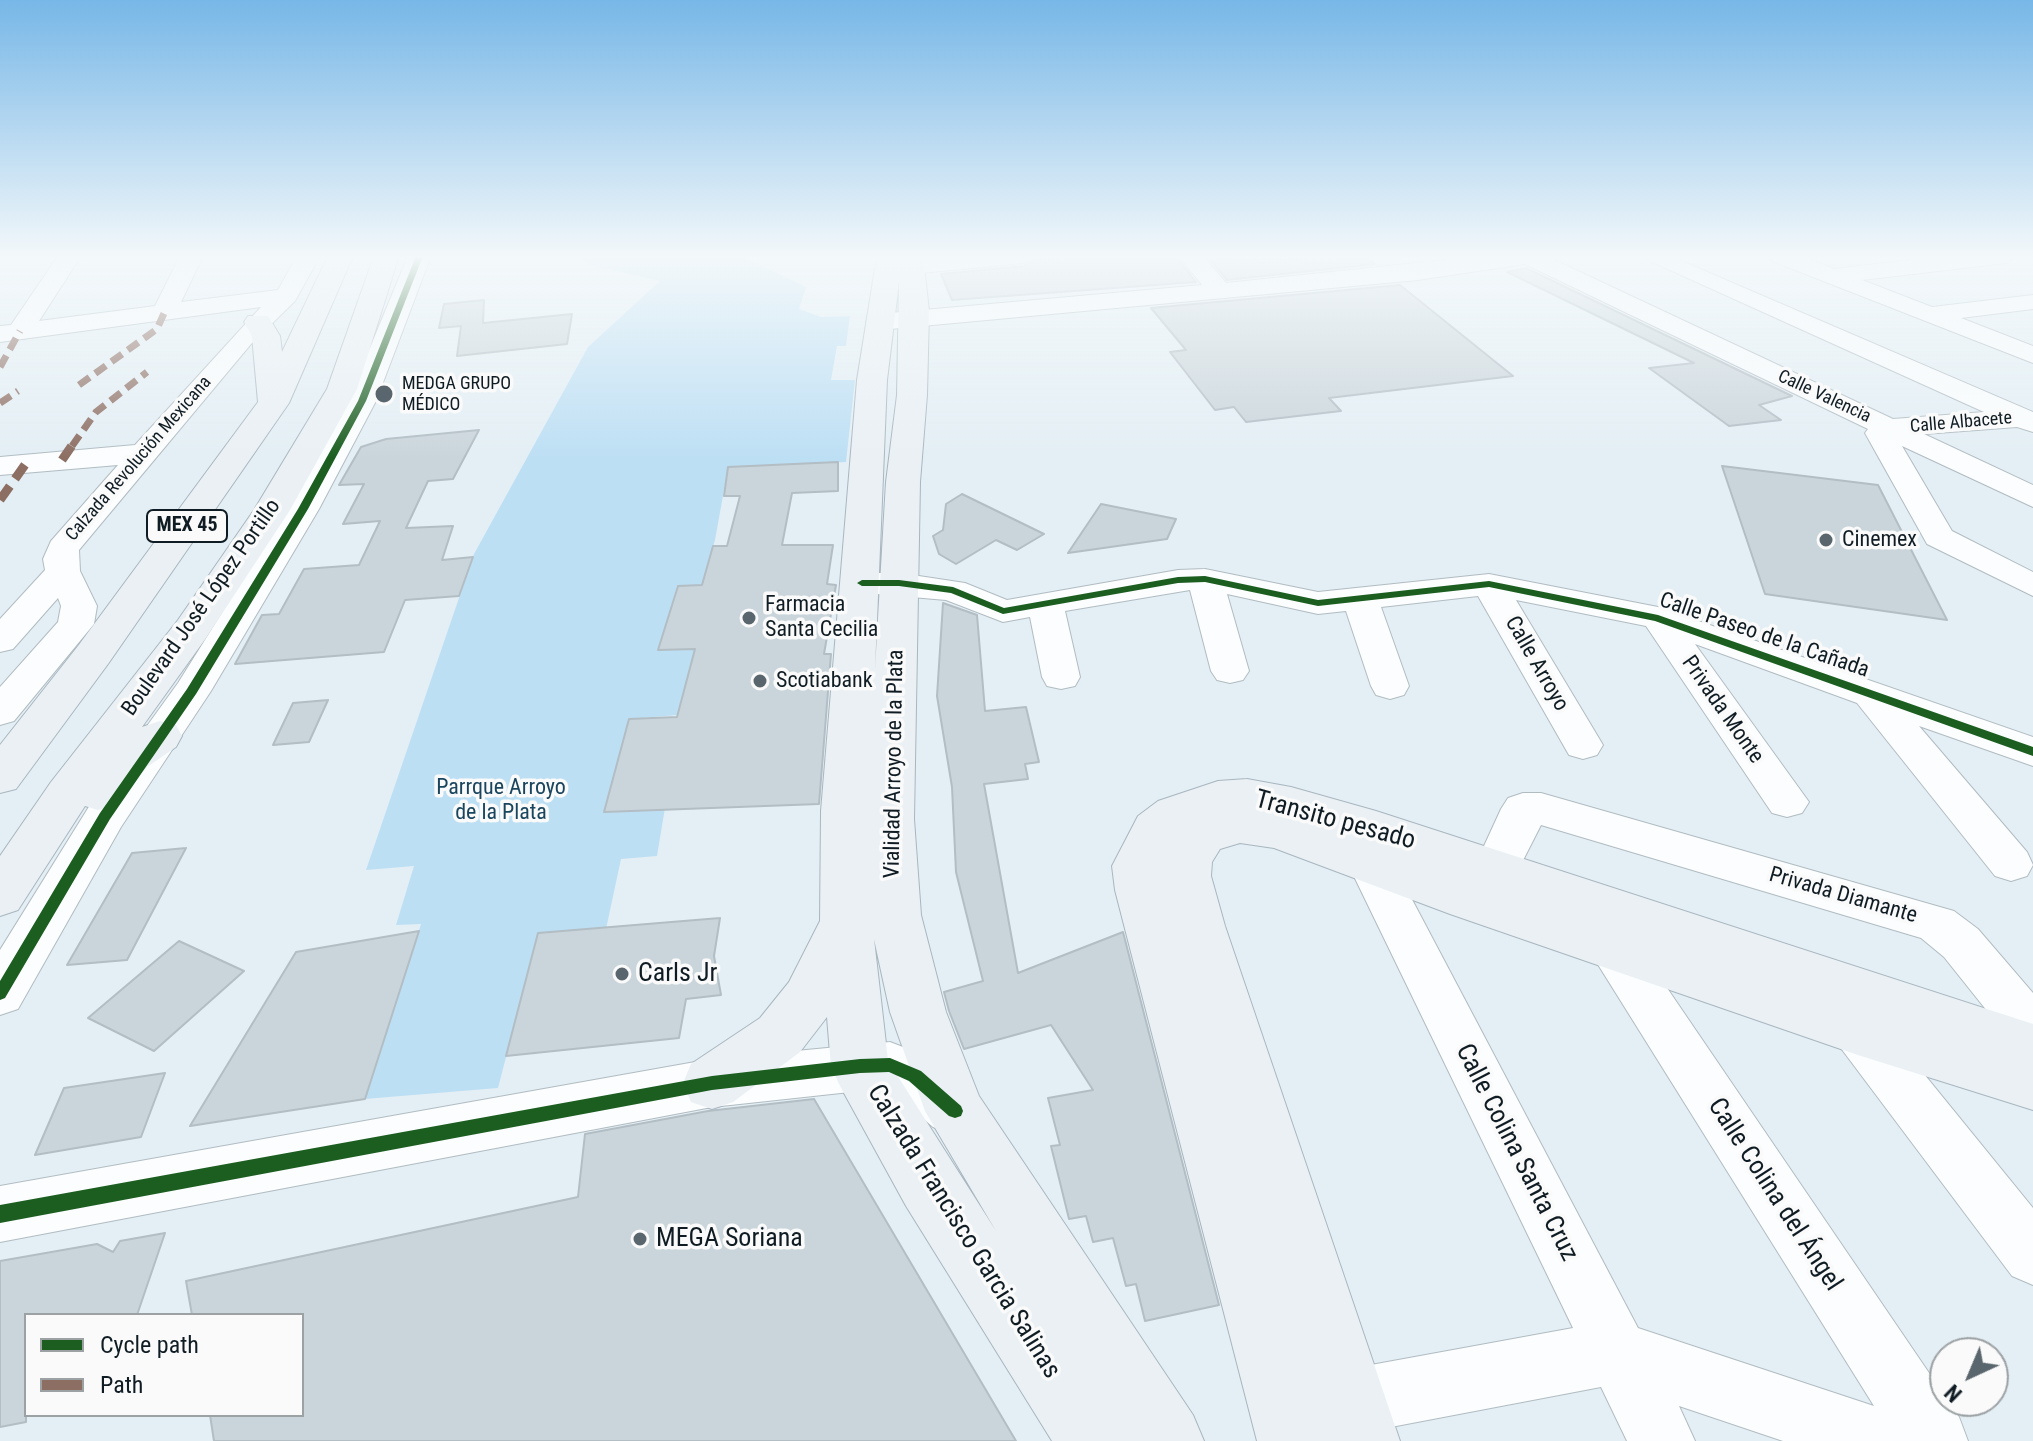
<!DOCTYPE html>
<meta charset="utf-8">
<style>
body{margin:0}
#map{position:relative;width:2033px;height:1441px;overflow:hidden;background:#e4eff5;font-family:"Roboto Condensed",sans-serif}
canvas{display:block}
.legend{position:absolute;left:24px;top:1313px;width:280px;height:104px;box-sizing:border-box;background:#f9faf9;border:2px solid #9ca1a4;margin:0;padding:10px 14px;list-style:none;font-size:24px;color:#101c24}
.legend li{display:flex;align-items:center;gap:16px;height:40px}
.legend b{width:40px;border:2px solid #9ca1a4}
.north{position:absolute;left:1929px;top:1337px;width:80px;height:80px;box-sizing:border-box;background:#f9faf9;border:2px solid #9ca1a4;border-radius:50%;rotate:224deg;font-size:22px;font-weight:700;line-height:32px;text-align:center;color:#101c24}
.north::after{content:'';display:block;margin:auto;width:28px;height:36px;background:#5a666d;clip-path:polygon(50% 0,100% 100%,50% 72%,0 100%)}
</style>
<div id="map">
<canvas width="2033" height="1441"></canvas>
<ul class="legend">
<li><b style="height:10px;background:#1b5e20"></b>Cycle path</li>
<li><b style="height:10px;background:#8d6e63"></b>Path</li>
</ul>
<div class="north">N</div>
</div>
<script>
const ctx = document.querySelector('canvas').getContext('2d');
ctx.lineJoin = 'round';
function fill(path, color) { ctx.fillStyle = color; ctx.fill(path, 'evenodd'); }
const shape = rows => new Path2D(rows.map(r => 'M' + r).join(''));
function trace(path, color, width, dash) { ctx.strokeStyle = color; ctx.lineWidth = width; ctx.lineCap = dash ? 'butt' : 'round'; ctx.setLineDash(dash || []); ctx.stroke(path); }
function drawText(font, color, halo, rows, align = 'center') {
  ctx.font = font + ' "Roboto Condensed",sans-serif'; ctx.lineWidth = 7; ctx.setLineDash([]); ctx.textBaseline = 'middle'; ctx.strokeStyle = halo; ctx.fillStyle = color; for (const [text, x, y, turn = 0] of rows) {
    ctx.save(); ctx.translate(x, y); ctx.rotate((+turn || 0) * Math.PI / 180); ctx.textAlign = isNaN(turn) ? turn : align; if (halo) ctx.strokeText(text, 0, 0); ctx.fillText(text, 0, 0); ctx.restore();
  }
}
fill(shape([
 [576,256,741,256,806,287,799,309,821,317,850,316,846,346,837,346,831,380,855,380,846,462,728,468,715,540,702,585,677,586,659,649,695,649,678,715,629,719,606,806,611,812,665,808,657,856,621,859,606,929,538,934,498,1088,365,1099,421,924,396,925,414,866,366,870,474,554,588,347,660,281,594,266]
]), '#bddff4');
const building = shape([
 [1071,256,1176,256,1196,282,952,300,941,274,1024,266,1034,260,1071,256],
 [1207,256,1233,256,1236,260,1365,256,1375,264,1227,280,1207,256],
 [1526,268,1792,396,1759,405,1781,420,1729,426,1649,368,1694,363,1507,272,1526,268],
 [1400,285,1513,376,1329,398,1341,411,1246,422,1234,407,1215,410,1170,352,1186,350,1151,308,1400,285],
 [484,300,483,323,572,314,567,344,457,356,461,326,439,328,444,304,484,300],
 [479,430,453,479,428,481,406,528,453,526,442,560,473,557,459,596,405,600,384,652,235,664,262,615,279,614,304,569,359,565,380,521,343,524,364,484,339,485,361,447,386,439,479,430],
 [838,462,838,491,792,493,782,545,833,545,827,584,836,585,824,654,831,654,819,804,604,812,629,719,677,717,695,649,658,650,678,586,702,585,713,546,727,546,740,496,724,496,728,467,838,462],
 [1722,466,1878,485,1947,620,1765,594,1722,466],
 [962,494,1044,534,1017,550,996,540,956,564,939,554,933,536,943,530,946,504,962,494],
 [1101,504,1176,519,1167,539,1068,553,1101,504],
 [943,603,977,615,985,711,1026,707,1039,762,1025,764,1028,779,984,784,1018,973,1123,932,1219,1305,1145,1321,1136,1284,1126,1286,1113,1238,1093,1242,1086,1216,1069,1219,1051,1146,1060,1145,1048,1098,1093,1090,1051,1025,964,1049,949,1011,944,992,983,981,956,872,952,787,937,696,943,603],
 [328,700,309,742,273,745,293,703,328,700],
 [186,848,127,960,67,965,132,853,186,848],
 [720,918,714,956,721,995,686,999,679,1038,506,1056,538,933,720,918],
 [419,931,365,1099,190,1126,296,952,419,931],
 [179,941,244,971,154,1051,88,1018,179,941],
 [165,1073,141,1137,35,1155,64,1088,165,1073],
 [814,1099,1016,1441,214,1441,210,1415,302,1415,302,1315,192,1315,186,1281,578,1197,585,1134,708,1111,814,1099],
 [165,1233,137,1315,26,1315,26,1422,0,1427,0,1261,97,1244,113,1252,120,1241,165,1233]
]);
fill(building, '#cad5db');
trace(building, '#b2bdc4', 2);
const minor = shape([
 [58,256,81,256,39,321,155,306,180,256,203,256,181,302,278,290,297,256,320,256,295,301,251,344,79,550,80,571,97,606,94,624,14,721,0,725,0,687,58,622,61,606,58,598,13,649,0,652,0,619,45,570,43,559,51,541,118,465,0,475,0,457,135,445,261,307,0,342,0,326,11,325,58,256],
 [408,256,431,256,376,401,319,509,211,691,121,827,18,1009,0,1015,0,950,90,805,178,683,287,509,348,401,408,256],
 [948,256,1035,256,1024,263,890,276,878,269,890,262,948,256],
 [1179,256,1203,256,1226,283,1483,256,1546,256,1893,419,1984,412,1639,256,1670,256,2033,412,2033,432,2017,427,1924,434,2033,485,2033,507,1902,446,1952,531,2033,572,2033,596,1927,544,1865,433,1868,429,1525,264,1418,280,879,330,866,322,879,314,1202,285,1179,256],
 [1769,256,1802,256,1834,269,1943,256,2017,256,2006,263,1862,280,1932,307,2033,295,2033,309,1961,318,2033,346,2033,363,1772,261,1769,256],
 [1205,569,1318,592,1489,574,1658,607,2033,737,2033,766,1919,726,2027,852,2033,865,2027,876,2011,881,1995,876,1857,703,1695,644,1809,802,1802,813,1787,817,1772,813,1646,626,1516,600,1603,745,1597,755,1583,759,1569,755,1478,596,1381,607,1409,686,1404,695,1390,699,1376,695,1371,686,1346,611,1318,614,1227,594,1249,671,1243,680,1230,683,1217,680,1211,671,1190,590,1065,611,1080,677,1075,686,1061,689,1047,686,1042,677,1030,617,1003,622,946,600,866,593,854,590,849,583,854,576,866,573,899,573,965,583,1007,600,1178,570,1205,569],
 [1523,793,1541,793,1954,911,1978,929,2033,993,2033,1052,2015,1046,1944,957,1921,938,1541,825,1512,882,1496,887,1480,882,1473,870,1501,809,1508,798,1523,793],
 [1371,847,1387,852,1638,1328,1874,1406,1597,963,1590,949,1597,935,1614,929,1631,935,1959,1417,1968,1441,1783,1441,1679,1406,1695,1441,1627,1441,1601,1387,1349,1435,1326,1425,1316,1402,1326,1379,1349,1369,1573,1328,1348,864,1355,852,1371,847],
 [1858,1009,1876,1015,2033,1208,2033,1285,2012,1276,1840,1047,1832,1031,1840,1015,1858,1009],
 [890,1042,934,1059,971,1091,979,1109,971,1127,952,1134,933,1127,887,1088,712,1107,0,1242,0,1186,712,1059,890,1042]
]);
const major = shape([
 [328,256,353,256,289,403,108,664,16,789,0,793,0,745,78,646,258,402,252,336,244,322,248,316,268,316,280,336,282,352,328,256],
 [374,256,399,256,357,389,290,510,206,638,142,727,160,721,176,725,182,736,176,747,147,767,115,805,98,810,85,806,18,910,0,916,0,856,51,782,178,620,254,510,327,389,374,256],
 [877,256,923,256,929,311,927,395,920,482,914,819,921,915,946,1012,979,1096,1193,1415,1204,1441,1052,1441,906,1206,839,1084,831,1066,827,1017,800,1052,733,1102,712,1109,691,1102,683,1083,691,1064,760,1018,789,982,820,921,821,811,857,380,877,256],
 [899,282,897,395,886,482,875,669,887,380,899,282],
 [874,939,890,1012,925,1111,996,1231,888,1061,874,939],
 [1247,779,1291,787,1376,811,2033,1024,2033,1110,1858,1055,1450,914,1274,848,1240,843,1220,849,1212,862,1211,876,1225,926,1400,1441,1257,1441,1115,890,1112,866,1138,816,1158,801,1218,781,1247,779]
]);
trace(minor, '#b1bcc2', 2);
trace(major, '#a8b6bf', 2);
fill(minor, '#fbfdfe');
fill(major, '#eaf0f4');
trace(shape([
 [0,367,20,331],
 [79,385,157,329,165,311],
 [0,403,18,391],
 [72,446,96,412,147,372]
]), '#8d6e63', 7, [13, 7]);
trace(shape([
 [62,460,73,444],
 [0,500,27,462]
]), '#8d6e63', 9, [17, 9]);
fill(shape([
 [416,256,423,256,366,401,308,509,196,694,110,819,5,998,0,1000,0,981,100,813,187,689,298,509,358,401,416,256],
 [1205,576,1318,600,1489,581,1658,615,2033,747,2033,756,1655,621,1489,587,1318,606,1205,582,1178,583,1003,614,951,593,899,586,862,586,857,583,862,580,899,580,953,587,1004,608,1178,577,1205,576],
 [890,1058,921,1071,961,1106,963,1111,961,1116,955,1118,949,1116,909,1081,889,1072,860,1073,712,1090,0,1223,0,1205,712,1076,860,1059,890,1058]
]), '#1b5e20');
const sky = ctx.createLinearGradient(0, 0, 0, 458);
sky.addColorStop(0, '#77b7e7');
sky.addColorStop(0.56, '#f3f8fa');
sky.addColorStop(1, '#f3f8fa00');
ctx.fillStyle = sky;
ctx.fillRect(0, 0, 2033, 458);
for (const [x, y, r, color] of [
 [384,394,10,"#5a666d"],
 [1826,540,8,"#5a666d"],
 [749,618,8,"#5a666d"],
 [760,681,8,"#5a666d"],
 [622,974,8,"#5a666d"],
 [640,1239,8,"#5a666d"]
]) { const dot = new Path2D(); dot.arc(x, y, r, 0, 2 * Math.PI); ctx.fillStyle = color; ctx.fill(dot); trace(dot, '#f9faf9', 3); }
drawText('18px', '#101c24', '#f9faf9', [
 ["MEDGA GRUPO",402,384],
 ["MÉDICO",402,405]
], 'left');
drawText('18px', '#101c24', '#f9faf9', [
 ["Calle Valencia",1824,397,25],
 ["Calle Albacete",1961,423,-5],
 ["Calzada Revolución Mexicana",139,459,-49]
]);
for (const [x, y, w] of [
 [187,526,80]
]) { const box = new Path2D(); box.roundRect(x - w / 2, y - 16, w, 32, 6); ctx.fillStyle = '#f9faf9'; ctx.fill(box); trace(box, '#101c24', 2); }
drawText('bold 20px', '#101c24', null, [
 ["MEX 45",187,526]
]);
drawText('22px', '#101c24', '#f9faf9', [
 ["Cinemex",1842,540],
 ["Farmacia",765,605],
 ["Santa Cecilia",765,630],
 ["Scotiabank",776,681]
], 'left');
drawText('22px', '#101c24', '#f9faf9', [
 ["Boulevard José López Portillo",202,608,-55],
 ["Calle Paseo de la Cañada",1764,636,19],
 ["Calle Arroyo",1536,664,60],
 ["Privada Monte",1722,710,55],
 ["Vialidad Arroyo de la Plata",895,764,-89],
 ["Privada Diamante",1843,896,16]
]);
drawText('22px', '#1a455e', '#f9faf9', [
 ["Parrque Arroyo",501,788],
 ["de la Plata",501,813]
]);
drawText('26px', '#101c24', '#f9faf9', [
 ["Transito pesado",1335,821,15],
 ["Calle Colina Santa Cruz",1516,1153,63],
 ["Calle Colina del Ángel",1774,1195,57],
 ["Calzada Francisco Garcia Salinas",963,1232,58]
]);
drawText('26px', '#101c24', '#f9faf9', [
 ["Carls Jr",638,974],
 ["MEGA Soriana",656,1239]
], 'left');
</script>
